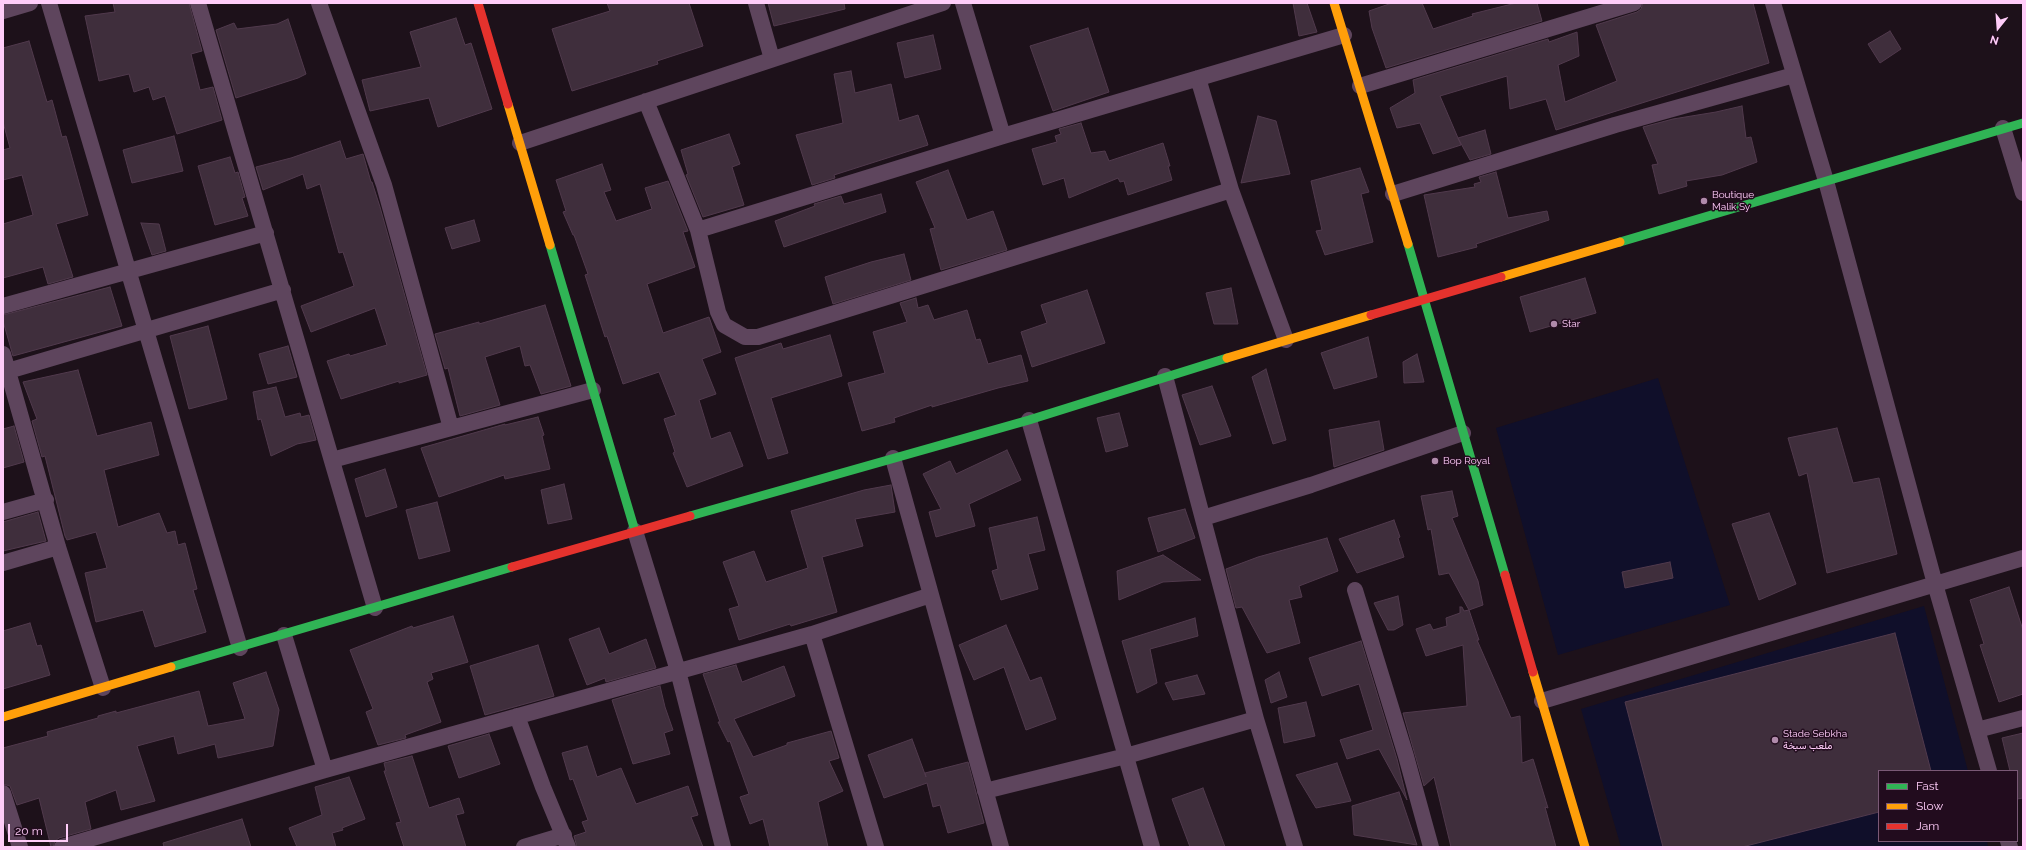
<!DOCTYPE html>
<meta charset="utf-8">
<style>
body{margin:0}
#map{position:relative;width:2026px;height:850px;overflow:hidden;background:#1d111a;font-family:Raleway,sans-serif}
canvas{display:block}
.frame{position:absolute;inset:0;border:4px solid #ffcdf9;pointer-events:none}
.legend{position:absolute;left:1878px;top:770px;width:140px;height:72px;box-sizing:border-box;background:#220c1e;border:1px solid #7a5976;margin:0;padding:5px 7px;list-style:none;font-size:12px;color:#ffcdf9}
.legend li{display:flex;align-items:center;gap:8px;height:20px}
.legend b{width:20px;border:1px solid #7a5976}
.north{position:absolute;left:1978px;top:8px;width:40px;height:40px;-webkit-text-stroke:3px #220c1e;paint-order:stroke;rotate:197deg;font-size:11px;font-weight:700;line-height:16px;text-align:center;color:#ffcdf9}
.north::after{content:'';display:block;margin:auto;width:14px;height:18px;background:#ffcdf9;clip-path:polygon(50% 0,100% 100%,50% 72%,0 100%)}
.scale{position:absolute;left:8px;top:824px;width:60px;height:18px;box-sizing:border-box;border:2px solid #ffcdf9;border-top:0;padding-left:5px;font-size:12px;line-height:14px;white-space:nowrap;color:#ffcdf9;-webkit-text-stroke:3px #220c1e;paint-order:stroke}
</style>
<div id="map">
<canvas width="2026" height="850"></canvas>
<div class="frame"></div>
<ul class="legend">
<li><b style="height:5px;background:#30b455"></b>Fast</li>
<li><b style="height:5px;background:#ff9f0a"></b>Slow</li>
<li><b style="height:5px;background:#e5322d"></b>Jam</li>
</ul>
<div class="north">N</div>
<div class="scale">20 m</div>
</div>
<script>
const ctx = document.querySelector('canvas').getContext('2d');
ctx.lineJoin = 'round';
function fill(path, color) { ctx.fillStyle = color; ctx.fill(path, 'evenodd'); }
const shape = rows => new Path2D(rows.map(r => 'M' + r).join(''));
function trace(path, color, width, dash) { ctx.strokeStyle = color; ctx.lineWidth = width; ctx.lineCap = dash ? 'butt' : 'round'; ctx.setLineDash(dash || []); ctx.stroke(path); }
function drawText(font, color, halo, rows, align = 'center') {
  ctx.font = font + ' Raleway,Vazirmatn,sans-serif'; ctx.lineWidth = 3; ctx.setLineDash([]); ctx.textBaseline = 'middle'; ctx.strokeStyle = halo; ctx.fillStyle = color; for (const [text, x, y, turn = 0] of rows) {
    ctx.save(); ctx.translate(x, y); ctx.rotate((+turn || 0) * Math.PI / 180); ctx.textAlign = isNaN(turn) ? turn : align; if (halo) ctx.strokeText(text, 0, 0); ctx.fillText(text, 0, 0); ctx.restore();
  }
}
fill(shape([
 [1658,378,1730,605,1558,655,1496,428],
 [1924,606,1968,771,1879,771,1879,841,1987,841,1988,847,1621,847,1581,709]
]), '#100f2a');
const building = shape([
 [113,3,189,3,202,51,191,54,200,90,213,87,222,120,177,134,165,96,153,100,149,87,134,92,129,74,99,81,85,16,115,12,113,3],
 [607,3,689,3,703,46,657,61,658,64,572,91,552,29,610,11,607,3],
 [768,3,844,3,845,9,774,26,768,3],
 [1293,3,1307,3,1317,32,1299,36,1293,3],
 [1392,3,1422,3,1433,29,1473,16,1472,14,1516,3,1537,3,1542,21,1386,68,1372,28,1369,11,1392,3],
 [1643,3,1753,3,1769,63,1556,130,1546,99,1510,109,1507,76,1440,96,1461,145,1433,154,1420,123,1397,128,1390,108,1415,93,1413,80,1548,39,1549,42,1577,32,1579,56,1558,65,1565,102,1617,81,1596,25,1637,12,1641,9,1643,3],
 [456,18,465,45,471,43,492,109,438,127,429,98,370,111,362,80,421,67,410,32,456,18],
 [288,19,306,74,298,78,236,98,216,30,234,23,237,29,277,24,288,19],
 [1088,28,1109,92,1053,111,1030,46,1088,28],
 [1890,31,1901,49,1880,63,1868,44,1890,31],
 [933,35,941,69,905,78,897,43,933,35],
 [29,41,47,102,52,100,62,137,66,136,88,215,56,224,73,277,48,284,43,267,3,278,3,224,33,215,22,175,3,180,3,150,10,148,3,122,3,48,29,41],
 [851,71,855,93,891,84,899,121,918,115,928,145,834,175,835,178,812,185,796,135,843,123,834,74,851,71],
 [1742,106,1746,138,1751,137,1757,162,1722,175,1686,181,1687,186,1659,194,1652,165,1658,164,1643,127,1673,119,1716,112,1742,106],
 [1258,116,1276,121,1290,174,1241,183,1258,116],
 [1081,123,1091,153,1105,151,1109,161,1163,143,1170,166,1168,166,1172,180,1128,195,1124,181,1120,182,1118,178,1069,198,1064,178,1043,185,1032,149,1057,142,1055,136,1061,134,1059,129,1081,123],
 [1485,130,1491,154,1470,160,1458,138,1485,130],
 [729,134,740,164,732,167,744,205,703,217,686,175,688,174,681,150,729,134],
 [174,136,183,171,132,183,123,150,174,136],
 [340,141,346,159,363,154,371,182,372,182,380,207,427,375,399,383,399,381,341,399,327,361,349,354,350,356,387,345,375,308,311,332,301,306,354,286,343,252,339,253,320,184,307,189,303,174,263,190,256,167,291,158,340,141],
 [230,157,235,173,238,172,245,197,242,198,248,216,215,225,198,166,230,157],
 [602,164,611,190,604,192,616,221,652,209,645,188,668,181,688,231,683,232,695,267,647,284,663,333,709,317,721,352,702,359,716,394,699,400,711,439,730,432,743,466,687,487,673,453,675,452,664,419,676,415,659,372,623,384,607,336,605,337,585,275,588,274,574,235,573,235,563,212,566,211,556,180,602,164],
 [1360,168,1369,192,1361,194,1373,242,1325,255,1316,231,1322,230,1311,181,1360,168],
 [948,170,967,220,993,211,1007,250,941,270,930,229,935,228,916,182,948,170],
 [1496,172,1508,218,1547,211,1549,220,1476,244,1477,247,1438,257,1424,195,1475,187,1474,184,1481,182,1479,177,1496,172],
 [881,194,886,212,784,247,775,221,815,206,814,204,841,196,844,204,881,194],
 [474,220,480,241,452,249,445,228,474,220],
 [141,223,159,224,166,251,152,255,141,223],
 [904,254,911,280,833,304,825,277,871,262,904,254],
 [1585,278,1596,313,1530,332,1520,297,1585,278],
 [110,287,122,326,13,356,3,321,3,315,110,287],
 [1231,288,1238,324,1214,324,1206,293,1231,288],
 [1087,290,1105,343,1032,367,1021,332,1047,323,1041,305,1087,290],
 [916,298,918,308,928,305,934,320,967,310,976,340,980,339,988,364,1021,355,1028,381,998,388,932,407,932,405,894,418,895,422,862,431,848,383,885,373,873,332,907,322,900,303,916,298],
 [545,305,571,386,541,394,530,365,525,366,520,346,485,357,500,405,460,416,448,368,445,369,435,334,479,322,479,324,545,305],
 [208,326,227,399,189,409,170,336,208,326],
 [830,335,842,376,771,398,788,453,768,459,735,358,781,343,783,349,830,335],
 [1368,337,1377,377,1334,389,1321,353,1368,337],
 [288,346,297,377,268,384,259,354,288,346],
 [1417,354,1424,382,1404,383,1403,362,1417,354],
 [1266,369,1286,440,1273,444,1252,377,1266,369],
 [78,370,97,436,151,422,159,455,104,470,118,527,159,513,167,533,175,531,178,545,185,543,197,589,193,590,206,632,155,647,143,610,96,622,85,573,107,568,96,532,67,540,65,536,45,456,42,457,32,421,37,419,23,382,78,370],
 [1212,386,1231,436,1200,445,1182,395,1212,386],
 [276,387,285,417,300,413,301,417,309,415,316,440,297,444,271,456,261,419,258,420,253,392,276,387],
 [1119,413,1128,446,1106,452,1097,418,1119,413],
 [538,417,544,435,542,436,550,469,505,479,504,475,439,497,421,448,505,424,505,425,538,417],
 [1379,421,1384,450,1334,467,1329,430,1379,421],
 [14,426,24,462,3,468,3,429,14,426],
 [1837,428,1853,483,1879,478,1897,554,1827,573,1807,473,1799,476,1788,438,1837,428],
 [1007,450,1021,480,969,504,975,526,936,537,929,512,941,509,923,474,950,461,956,474,1007,450],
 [385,469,397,507,366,517,355,479,385,469],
 [564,484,572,519,548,524,541,490,564,484],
 [891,485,895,512,855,519,863,546,822,557,837,612,791,626,790,624,739,640,729,609,739,606,723,562,754,551,766,582,808,568,791,511,864,490,891,485],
 [1452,491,1458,516,1452,518,1478,581,1483,605,1469,610,1449,573,1439,575,1431,529,1428,530,1421,496,1452,491],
 [437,502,450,551,419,559,406,510,437,502],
 [1185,509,1195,538,1158,552,1148,518,1185,509],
 [38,512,46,541,3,551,3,522,38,512],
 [1769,513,1796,584,1759,600,1732,524,1769,513],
 [1037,517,1045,550,1028,554,1038,589,1001,600,992,571,998,569,989,528,1037,517],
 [1394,520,1400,537,1398,538,1404,557,1357,573,1339,539,1394,520],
 [1327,538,1338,571,1299,586,1302,597,1289,600,1300,643,1267,653,1242,607,1236,608,1226,569,1258,557,1327,538],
 [1163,555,1201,580,1163,582,1119,600,1117,571,1163,555],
 [1670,562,1673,578,1625,588,1622,572,1670,562],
 [2009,587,2023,630,2023,694,1999,702,1980,645,1984,644,1970,600,2009,587],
 [1398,596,1403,625,1394,630,1388,630,1374,603,1398,596],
 [1460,607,1462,607,1464,611,1469,610,1479,640,1477,640,1511,718,1520,716,1522,763,1533,759,1548,808,1545,807,1556,847,1451,847,1434,777,1424,786,1403,713,1467,706,1463,645,1426,656,1416,629,1430,624,1433,630,1447,626,1446,618,1460,613,1460,607],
 [453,616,468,662,431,673,433,679,427,682,441,722,405,735,406,738,378,745,366,712,373,709,350,650,412,626,413,628,453,616],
 [1195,618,1198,636,1150,649,1157,683,1137,693,1122,641,1195,618],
 [30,623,37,646,41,645,50,675,3,689,3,631,30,623],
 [1006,625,1030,681,1041,677,1056,719,1026,730,1004,667,974,680,959,645,1006,625],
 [599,628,609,654,646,639,656,668,606,682,605,678,587,685,569,639,599,628],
 [1895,633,1931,771,1879,771,1879,812,1742,847,1663,847,1625,702,1895,633],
 [1361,641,1397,759,1407,800,1379,749,1347,759,1340,740,1373,730,1359,684,1322,696,1309,658,1361,641],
 [538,645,554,696,485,715,470,666,538,645],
 [736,665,742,682,784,666,795,696,734,719,753,757,787,745,787,743,831,731,839,758,829,761,843,791,818,802,828,847,770,847,763,819,750,824,740,797,749,794,730,741,728,742,718,722,720,722,703,674,736,665],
 [266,672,279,710,273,746,218,758,215,744,178,754,174,736,137,746,155,801,121,810,116,790,85,802,91,829,59,838,55,841,53,847,51,847,39,798,17,805,10,786,3,784,3,748,48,736,47,732,98,718,98,716,116,711,116,713,199,691,208,726,245,719,233,683,266,672],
 [1279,672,1287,697,1271,703,1265,680,1279,672],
 [1197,675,1205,694,1173,700,1165,683,1197,675],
 [660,686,665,707,673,730,664,733,670,754,633,764,612,700,660,686],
 [1306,702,1315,736,1284,743,1278,708,1306,702],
 [2023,733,2023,798,2017,799,2017,771,2010,771,2002,738,2023,733],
 [489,734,500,764,459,778,448,746,489,734],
 [912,739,926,777,925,773,968,762,984,823,948,833,940,805,933,807,927,783,884,798,868,755,912,739],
 [587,746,597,777,621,768,636,804,688,786,698,815,691,817,703,847,577,847,574,836,586,832,582,822,588,820,573,779,570,780,562,753,587,746],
 [412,756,429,808,459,798,464,813,456,815,466,847,404,847,396,823,401,822,384,771,386,771,384,763,412,756],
 [1337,763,1351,801,1316,808,1296,775,1337,763],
 [349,777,365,819,342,828,343,830,332,833,336,847,297,847,289,828,322,815,315,787,349,777],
 [1203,788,1225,847,1190,847,1172,799,1203,788],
 [1399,792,1417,845,1354,835,1352,806,1399,792],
 [242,819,251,847,164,847,163,843,242,819]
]);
fill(building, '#3f2e3c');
trace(building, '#513a4d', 1);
trace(shape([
 [49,3,240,648],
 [198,3,375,608],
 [319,3,384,185,451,428],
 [756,3,772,59],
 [963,3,1003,136],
 [1773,3,1826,181,1935,584,1989,771],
 [3,11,30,3],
 [1198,78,1231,190,1286,340],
 [1360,86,1634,3],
 [646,101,698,230,718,312,724,325,745,337,758,337,1231,190],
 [2003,128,2023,193],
 [520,143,943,3],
 [1393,194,1615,125,1794,75],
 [698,230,1003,136,1344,35],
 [3,306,266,233],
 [3,354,58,547,103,688],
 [8,371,283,290],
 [1165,376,1256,719,1295,847],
 [1029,420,1152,847],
 [893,458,1001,847],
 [332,460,593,390],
 [3,512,46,500],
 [1203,518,1311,485,1463,433],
 [635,531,678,671,723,847],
 [3,563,58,547],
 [1355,590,1406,756,1431,847],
 [812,634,876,847],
 [284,635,325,770],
 [1542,701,2023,558],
 [517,716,543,787,568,847],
 [1977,730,2023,718],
 [985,791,1126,756,1256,719],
 [3,793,20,847],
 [2008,841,2010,847],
 [62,847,325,770,812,634,931,595],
 [524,847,564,835]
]), '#5e455d', 16);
trace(shape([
 [1620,242,2023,123],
 [1408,244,1505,575],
 [550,245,635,531],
 [690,516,1029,420,1227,358],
 [171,667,512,567]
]), '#30b455', 9);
trace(shape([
 [1334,3,1408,244],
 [508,104,550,245],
 [1501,277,1620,242],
 [1227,358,1371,315],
 [1533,672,1585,847],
 [3,717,171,667]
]), '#ff9f0a', 9);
trace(shape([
 [478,3,508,104],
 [1371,315,1501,277],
 [512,567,690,516],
 [1505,575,1533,672]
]), '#e5322d', 9);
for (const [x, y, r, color] of [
 [1704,201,4,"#b08bab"],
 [1554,324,4,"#b08bab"],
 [1435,461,4,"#b08bab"],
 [1775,740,4,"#b08bab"]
]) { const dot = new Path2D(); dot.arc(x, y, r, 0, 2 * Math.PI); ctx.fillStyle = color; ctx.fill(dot); trace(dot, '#220c1e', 1.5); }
drawText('10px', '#ffcdf9', '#220c1e', [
 ["Boutique",1712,195],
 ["Malik Sy",1712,207],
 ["Star",1562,324],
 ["Bop Royal",1443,461],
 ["Stade Sebkha",1783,734],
 ["ملعب سبخة",1783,746]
], 'left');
</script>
